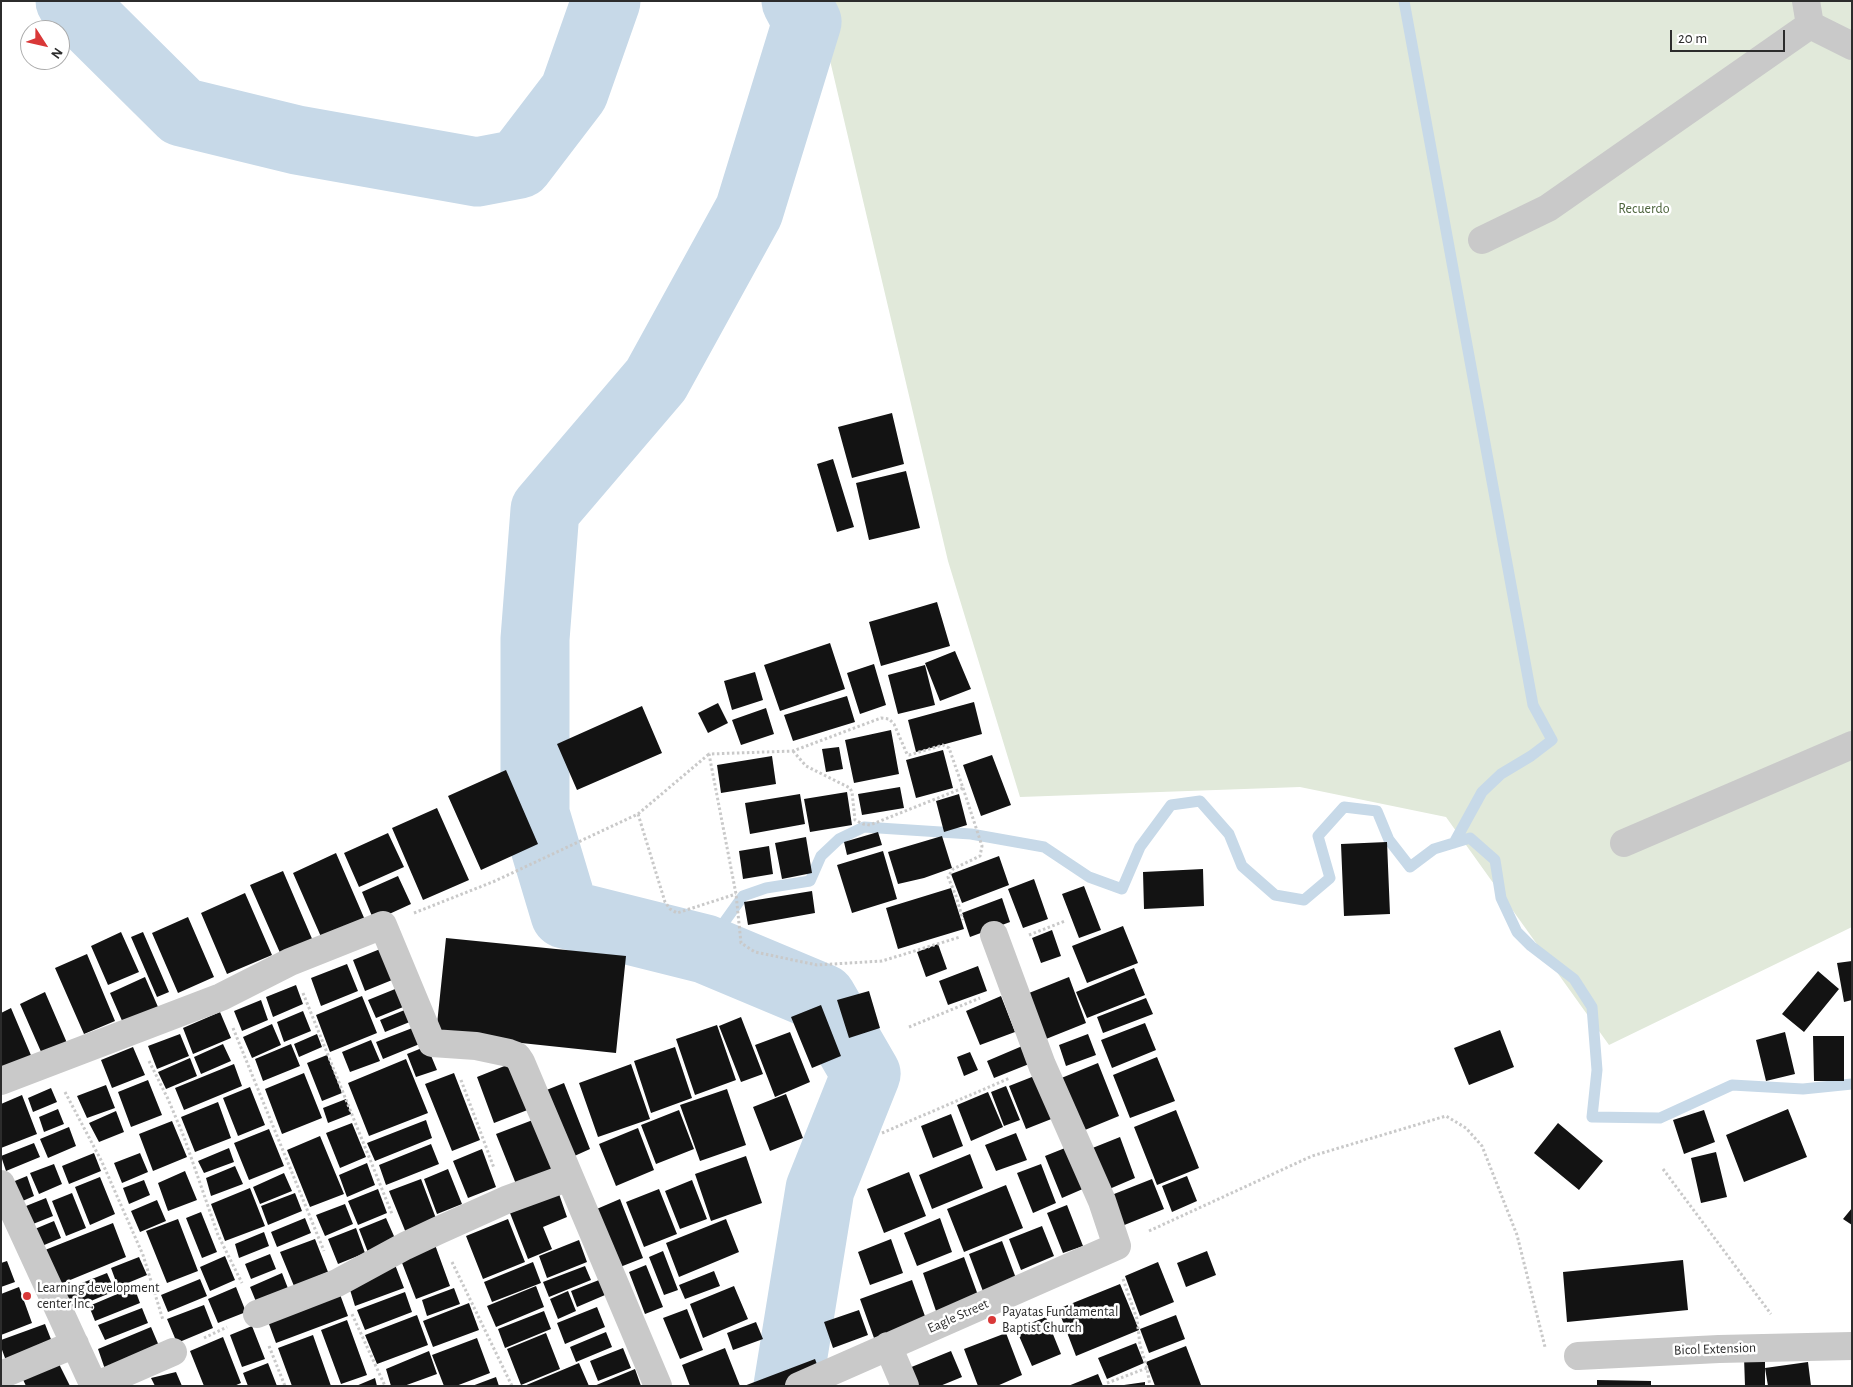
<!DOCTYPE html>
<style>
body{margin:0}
#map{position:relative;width:1853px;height:1387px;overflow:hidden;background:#fff;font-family:"Alegreya Sans",sans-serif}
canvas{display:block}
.frame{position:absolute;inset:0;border:2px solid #2c2c2c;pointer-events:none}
.north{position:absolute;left:20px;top:20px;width:50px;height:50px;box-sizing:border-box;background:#fff;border:1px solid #ababab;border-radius:50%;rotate:125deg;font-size:14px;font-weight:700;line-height:20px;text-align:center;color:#2c2c2c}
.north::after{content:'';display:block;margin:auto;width:18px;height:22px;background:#d93838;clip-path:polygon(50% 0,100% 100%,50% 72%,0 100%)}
.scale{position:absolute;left:1670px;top:30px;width:115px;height:22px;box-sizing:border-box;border:2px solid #2c2c2c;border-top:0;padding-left:6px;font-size:15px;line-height:18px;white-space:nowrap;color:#2c2c2c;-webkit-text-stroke:4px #fff;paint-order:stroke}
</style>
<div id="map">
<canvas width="1853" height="1387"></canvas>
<div class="frame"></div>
<div class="north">N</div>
<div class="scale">20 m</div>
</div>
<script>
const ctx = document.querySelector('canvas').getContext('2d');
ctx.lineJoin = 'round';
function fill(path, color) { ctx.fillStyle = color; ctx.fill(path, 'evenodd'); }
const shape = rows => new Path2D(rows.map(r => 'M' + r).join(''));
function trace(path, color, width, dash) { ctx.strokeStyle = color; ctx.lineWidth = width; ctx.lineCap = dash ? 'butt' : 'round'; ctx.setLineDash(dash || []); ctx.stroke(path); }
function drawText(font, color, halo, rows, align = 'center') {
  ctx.font = font + ' "Alegreya Sans",sans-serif'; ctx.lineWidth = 5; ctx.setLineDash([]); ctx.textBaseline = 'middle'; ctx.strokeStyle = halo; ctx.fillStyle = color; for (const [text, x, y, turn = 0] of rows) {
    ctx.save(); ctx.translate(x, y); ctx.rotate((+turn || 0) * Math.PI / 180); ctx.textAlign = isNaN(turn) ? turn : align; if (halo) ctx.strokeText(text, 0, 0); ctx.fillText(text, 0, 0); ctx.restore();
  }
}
fill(shape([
 [816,1,1852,1,1852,927,1609,1045,1446,817,1300,787,1020,797,948,561]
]), '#e1e9da');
trace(shape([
 [1404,1,1533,705,1552,740,1531,756,1501,774,1482,792,1454,843],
 [705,949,743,896,766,888,810,881,821,856,839,839,864,827,971,834,1044,847,1089,877,1122,889,1140,847,1171,805,1200,801,1229,834,1242,866,1275,895,1304,900,1330,878,1318,836,1344,807,1377,811,1389,840,1410,867,1434,849,1470,838,1495,860,1501,898,1517,932,1531,946,1574,979,1592,1007,1597,1070,1592,1117,1660,1118,1732,1085,1803,1089,1852,1084]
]), '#c7d9e8', 11);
trace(shape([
 [70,1,182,112,297,140,477,172,519,164,574,92,606,1],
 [788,1386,820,1189,866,1074,822,998,705,949,565,914,535,814,535,639,545,510,656,380,749,211,807,22,796,1]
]), '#c7d9e8', 69);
fill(shape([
 [892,413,904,464,852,478,838,427],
 [833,459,854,527,837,532,817,464],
 [906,471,920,528,869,540,856,483],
 [937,602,950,646,881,666,869,622],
 [830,643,845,689,780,711,764,665],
 [955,651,971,689,940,701,925,663],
 [874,664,886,705,860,714,847,673],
 [925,665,935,705,898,714,888,675],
 [755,672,763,700,732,710,724,681],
 [847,696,855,722,793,741,784,715],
 [974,702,982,734,916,752,908,720],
 [718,703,728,723,708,733,698,713],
 [642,706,662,753,577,790,557,744],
 [766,708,774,734,741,745,732,720],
 [891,730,899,774,854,783,845,740],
 [839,747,843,769,826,772,822,749],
 [943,750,953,788,916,798,906,760],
 [992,755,1011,805,981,816,963,765],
 [772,756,776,784,721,793,717,765],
 [506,770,538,844,481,870,448,796],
 [900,787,904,808,862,815,858,794],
 [847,792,852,825,810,832,804,799],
 [800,794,805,824,750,834,745,803],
 [959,794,967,825,944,832,936,801],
 [437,808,469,880,423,900,392,828],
 [878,832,882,845,847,855,844,842],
 [388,833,404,867,359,887,344,853],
 [942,836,952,868,924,878,898,884,888,852],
 [806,837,812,873,782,879,775,843],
 [1387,842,1390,914,1344,916,1341,844],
 [769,846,773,874,743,879,739,851],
 [883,851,897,899,852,913,837,865],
 [336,853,365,920,322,939,293,873],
 [999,856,1009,885,962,903,951,874],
 [1203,869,1204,906,1144,909,1143,872],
 [283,871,313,941,281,955,250,885],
 [398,876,411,904,374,921,362,892],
 [1034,879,1048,919,1023,928,1008,889],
 [1084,886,1101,930,1079,938,1062,894],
 [951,888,964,929,898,949,886,908],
 [812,891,815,913,748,925,744,902],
 [245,893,272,955,227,974,201,913],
 [1002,898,1010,922,970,937,962,913],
 [188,917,214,977,178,993,152,933],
 [1123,926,1138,963,1087,983,1072,946],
 [1052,930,1061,956,1041,963,1032,938],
 [121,932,139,972,108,985,91,946],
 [143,932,169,992,157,997,131,937],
 [446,938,626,956,616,1053,436,1034],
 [938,944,947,969,926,977,917,952],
 [390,945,402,976,365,991,353,960],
 [87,954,115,1021,84,1034,55,968],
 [1852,961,1852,1000,1844,1002,1837,963],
 [347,964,358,991,321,1006,311,978],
 [978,966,987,991,948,1005,939,981],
 [1134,968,1145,995,1087,1018,1076,992],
 [1818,971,1839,989,1804,1032,1782,1014],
 [145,977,158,1007,123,1023,110,993],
 [1069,977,1086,1023,1046,1039,1029,993],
 [296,985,303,1004,273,1017,266,997],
 [405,985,413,1003,376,1018,368,1000],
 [869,991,880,1028,849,1038,837,1000],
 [45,992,67,1043,42,1054,20,1004],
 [362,996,377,1033,330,1052,316,1015],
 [1001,996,1015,1032,980,1045,966,1011],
 [1146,998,1153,1014,1103,1033,1097,1017],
 [261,1000,268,1020,242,1031,234,1011],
 [821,1005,841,1056,812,1068,791,1017],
 [412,1007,417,1019,385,1032,380,1020],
 [11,1008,33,1060,1,1074,1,1013],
 [303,1011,311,1031,284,1042,277,1022],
 [220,1012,231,1038,193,1054,183,1028],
 [741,1017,763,1074,741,1082,719,1026],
 [1145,1023,1156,1050,1112,1068,1101,1040],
 [272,1024,281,1045,252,1058,243,1037],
 [717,1025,736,1080,695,1095,676,1039],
 [415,1027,422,1043,383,1059,376,1042],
 [1500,1030,1514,1067,1469,1085,1454,1048],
 [790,1032,810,1082,775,1097,755,1045],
 [1785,1032,1795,1074,1766,1081,1756,1040],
 [180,1034,189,1056,157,1069,148,1046],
 [317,1034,322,1047,299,1057,294,1044],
 [1088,1034,1096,1055,1066,1066,1059,1045],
 [1813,1036,1844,1036,1844,1081,1814,1081],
 [371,1040,380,1061,350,1072,342,1052],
 [223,1044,231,1061,201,1074,194,1057],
 [291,1044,300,1066,263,1081,255,1059],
 [1027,1044,1034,1062,994,1078,987,1061],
 [427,1046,437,1070,416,1077,407,1054],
 [133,1047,145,1075,112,1088,101,1060],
 [675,1047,692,1098,651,1113,634,1061],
 [970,1052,978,1070,964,1076,957,1057],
 [327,1055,342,1093,322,1101,307,1063],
 [1157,1057,1175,1101,1130,1118,1113,1075],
 [190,1058,197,1076,166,1089,158,1072],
 [406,1059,428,1113,369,1136,348,1083],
 [512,1063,530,1109,494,1123,477,1077],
 [1098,1063,1119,1116,1080,1132,1059,1079],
 [234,1064,242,1086,184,1110,175,1088],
 [631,1064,650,1119,598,1137,579,1083],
 [304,1073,322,1118,282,1134,265,1089],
 [454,1073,480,1140,452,1151,425,1084],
 [1042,1073,1059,1116,1026,1129,1009,1086],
 [148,1080,162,1115,131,1127,118,1092],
 [564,1083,590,1149,570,1158,544,1091],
 [106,1085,115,1108,87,1118,77,1096],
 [1006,1086,1020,1120,1004,1126,991,1092],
 [250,1087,265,1125,238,1136,223,1098],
 [51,1088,57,1102,33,1112,28,1098],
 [727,1089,746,1145,700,1161,680,1105],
 [988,1092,1003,1127,971,1141,957,1105],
 [786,1094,803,1138,770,1151,753,1107],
 [22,1095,37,1134,1,1148,1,1104],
 [346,1099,351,1114,328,1123,323,1108],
 [218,1102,231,1138,195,1152,181,1117],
 [58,1109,64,1124,44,1132,39,1117],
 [1788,1109,1807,1157,1744,1182,1726,1135],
 [679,1110,694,1149,656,1164,641,1125],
 [1176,1110,1199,1168,1157,1185,1134,1127],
 [1704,1110,1715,1142,1684,1154,1673,1120],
 [116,1111,124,1132,99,1142,89,1123],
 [951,1114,963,1146,933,1158,921,1126],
 [538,1118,559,1172,518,1189,496,1134],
 [426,1120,432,1138,375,1161,367,1143],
 [172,1121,187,1157,153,1171,139,1134],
 [352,1123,366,1157,340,1168,326,1133],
 [1558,1123,1603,1161,1579,1190,1534,1153],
 [69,1127,76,1146,48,1158,40,1139],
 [638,1128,654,1170,616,1186,599,1144],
 [269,1129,284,1166,249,1180,234,1143],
 [1016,1133,1027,1160,996,1171,985,1145],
 [320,1136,344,1194,310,1207,287,1150],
 [1120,1137,1135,1178,1107,1190,1090,1149],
 [34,1143,40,1157,6,1171,1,1156],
 [431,1144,439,1164,386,1185,379,1165],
 [1075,1144,1092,1185,1062,1198,1045,1156],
 [229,1148,234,1162,204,1173,198,1161],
 [482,1149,496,1187,468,1198,453,1161],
 [1716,1152,1727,1197,1701,1203,1691,1158],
 [94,1153,101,1171,69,1184,62,1166],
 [140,1153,148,1172,122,1183,114,1163],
 [970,1154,983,1188,932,1209,919,1175],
 [746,1156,762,1203,711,1221,695,1174],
 [367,1163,375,1185,347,1197,339,1175],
 [54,1164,62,1184,39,1194,30,1173],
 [1041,1164,1056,1203,1033,1213,1017,1173],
 [235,1166,243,1184,211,1196,206,1178],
 [448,1169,462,1204,437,1214,424,1179],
 [185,1171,197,1200,168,1211,158,1183],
 [909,1172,926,1216,884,1233,867,1189],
 [284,1173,292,1191,260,1204,253,1187],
 [27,1176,34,1196,18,1203,10,1183],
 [1187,1176,1197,1201,1172,1212,1162,1186],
 [100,1177,115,1214,90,1225,75,1187],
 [421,1179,437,1221,406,1233,389,1191],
 [1152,1179,1164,1209,1117,1228,1104,1198],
 [144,1180,150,1195,129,1204,123,1188],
 [692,1180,707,1219,680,1229,665,1191],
 [1006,1185,1023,1228,964,1252,947,1209],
 [250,1188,265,1226,225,1241,211,1204],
 [378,1189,387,1213,358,1225,348,1201],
 [659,1189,677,1234,644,1247,626,1202],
 [72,1193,86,1228,66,1236,52,1201],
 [295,1193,302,1211,268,1225,261,1206],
 [559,1194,567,1217,543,1227,552,1249,528,1259,510,1213],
 [46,1198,53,1216,28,1226,21,1208],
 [620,1199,643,1258,615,1269,592,1211],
 [157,1200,166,1221,140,1232,131,1211],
 [345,1204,353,1224,325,1236,316,1215],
 [1067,1205,1083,1246,1063,1253,1047,1213],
 [1852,1208,1852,1225,1843,1219],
 [201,1212,217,1252,202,1258,186,1218],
 [305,1218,311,1233,277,1247,271,1232],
 [386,1218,397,1243,369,1255,359,1229],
 [940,1218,952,1252,917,1266,904,1233],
 [178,1219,198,1271,167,1283,146,1231],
 [508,1219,525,1262,483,1279,466,1236],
 [726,1219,739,1252,679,1277,666,1243],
 [54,1221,61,1238,37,1248,30,1231],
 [113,1223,126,1257,58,1285,45,1250],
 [1042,1226,1054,1256,1021,1270,1009,1239],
 [356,1228,365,1253,338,1264,328,1239],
 [264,1232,269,1246,239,1258,235,1244],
 [315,1239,328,1272,294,1286,280,1252],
 [891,1239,903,1273,870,1285,858,1252],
 [579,1240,587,1262,547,1278,539,1256],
 [1002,1241,1017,1281,984,1294,969,1254],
 [434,1242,450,1286,416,1299,399,1255],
 [663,1251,678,1290,664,1295,649,1257],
 [1207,1251,1216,1275,1186,1287,1177,1263],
 [270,1254,276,1269,251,1279,245,1264],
 [225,1256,235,1280,210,1291,200,1267],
 [139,1257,147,1275,118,1287,111,1268],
 [964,1257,979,1298,937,1314,923,1273],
 [1683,1260,1688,1310,1567,1322,1563,1272],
 [7,1261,15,1282,1,1287,1,1263],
 [394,1262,404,1288,355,1306,347,1280],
 [533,1262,541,1283,492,1302,484,1282],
 [1158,1262,1174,1302,1140,1316,1125,1276],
 [646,1265,663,1307,645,1314,629,1272],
 [585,1266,591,1280,549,1297,543,1282],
 [714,1271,720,1286,685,1299,679,1285],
 [107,1273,115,1291,69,1310,62,1291],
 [282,1273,289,1291,257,1304,250,1287],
 [200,1279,207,1296,168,1312,161,1295],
 [599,1280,605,1295,577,1307,571,1291],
 [912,1280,926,1319,874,1338,860,1299],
 [1120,1284,1139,1330,1076,1356,1058,1309],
 [536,1286,544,1307,496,1327,487,1306],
 [734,1286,748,1319,703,1338,690,1304],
 [19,1287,32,1323,1,1335,1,1294],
 [134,1287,140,1303,95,1321,89,1306],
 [236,1287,246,1312,218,1323,208,1299],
 [454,1288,460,1304,427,1316,422,1300],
 [338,1289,348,1316,276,1343,266,1316],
 [568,1291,576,1311,558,1319,550,1299],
 [405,1292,412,1312,365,1330,357,1310],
 [469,1303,479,1330,433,1347,423,1321],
 [204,1305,213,1328,177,1343,167,1319],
 [597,1307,605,1327,565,1344,557,1323],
 [142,1308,148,1323,105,1340,98,1325],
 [687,1309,703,1350,680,1359,663,1318],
 [859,1310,868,1335,833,1348,824,1322],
 [544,1311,551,1329,505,1348,498,1329],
 [417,1315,428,1345,377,1364,365,1335],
 [1176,1315,1185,1339,1149,1353,1140,1329],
 [1046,1317,1061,1354,1032,1366,1016,1329],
 [347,1320,367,1375,341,1384,321,1330],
 [756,1322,763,1339,733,1350,727,1333],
 [45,1324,56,1352,9,1369,1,1347,1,1340],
 [252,1326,265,1359,242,1367,230,1335],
 [151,1327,162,1353,107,1375,98,1349],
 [606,1332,612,1347,576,1362,570,1347],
 [546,1333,560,1369,521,1385,507,1349],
 [1006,1333,1022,1375,997,1386,978,1386,964,1349],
 [313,1335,331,1386,292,1386,278,1348],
 [223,1337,241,1383,234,1386,204,1386,190,1351],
 [477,1338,490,1373,456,1386,444,1386,432,1355],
 [1136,1343,1144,1363,1107,1379,1098,1358],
 [1186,1346,1201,1385,1155,1386,1146,1362],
 [623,1348,631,1368,598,1381,590,1361],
 [725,1348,740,1386,690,1386,682,1365],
 [429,1351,437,1374,404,1386,391,1386,386,1369],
 [951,1351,962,1377,940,1386,916,1386,909,1368],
 [54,1354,70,1386,26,1386,19,1371],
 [1765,1356,1765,1386,1745,1386,1744,1357],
 [815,1359,825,1386,744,1386],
 [1808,1362,1811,1386,1768,1386,1765,1368],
 [268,1363,277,1386,248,1386,243,1373],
 [579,1363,589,1386,524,1386],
 [635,1369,641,1386,594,1386],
 [176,1372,182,1386,155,1386,151,1378],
 [1098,1374,1103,1386,1068,1386],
 [496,1377,499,1386,472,1386],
 [375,1378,377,1386,356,1386],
 [1597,1380,1651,1381,1651,1386,1597,1386],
 [1145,1382,1145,1386,1124,1386,1124,1385]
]), '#131313');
trace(shape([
 [793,751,806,766,850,788,852,792,855,820,863,824,870,825,963,788,949,748,943,745,909,755,907,754,894,724,889,719,881,718,793,751,709,754,736,894,741,943,755,952,817,965,882,961,960,937],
 [963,788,982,846,980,856,953,869,948,877,956,896,963,920],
 [638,814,665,902,670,909,677,913,736,894],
 [414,913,495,881,638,814,709,754],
 [1029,935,1065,921],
 [303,993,392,1214],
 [909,1027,980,998],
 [233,1028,324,1251],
 [149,1061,168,1099,184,1137,218,1235,242,1283],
 [461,1080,494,1168],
 [65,1092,102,1162,143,1255,163,1320],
 [882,1133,1010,1078],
 [1663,1169,1771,1314],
 [1149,1231,1312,1156,1446,1116,1466,1128,1482,1146,1517,1235,1545,1347],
 [452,1262,512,1386],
 [1123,1279,1137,1319,1140,1345,1147,1368,1150,1386],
 [352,1314,385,1386],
 [204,1338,227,1327],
 [269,1346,285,1386],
 [1107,1383,1147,1368]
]), '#c9c9c9', 3, [2.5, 2.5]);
trace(shape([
 [1806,1,1810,25],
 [1810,25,1852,46],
 [1482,240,1548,208,1810,25],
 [1624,843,1852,745],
 [1,1081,221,997,290,962,383,925,432,1043,476,1046,509,1053,517,1056,521,1062,658,1386],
 [1,1184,94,1386],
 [257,1314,337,1283,405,1246,437,1231,506,1200,569,1177],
 [888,1346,905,1386],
 [1578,1356,1719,1349,1852,1346],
 [1,1375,75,1344],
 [95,1386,173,1352],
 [799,1386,1117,1246,1102,1201,1042,1065,994,935]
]), '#c9c9c9', 28);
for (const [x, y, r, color] of [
 [27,1296,5,"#d93838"],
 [992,1320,5,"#d93838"]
]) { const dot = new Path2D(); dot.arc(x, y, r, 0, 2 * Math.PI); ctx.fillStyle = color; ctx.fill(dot); trace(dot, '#fff', 2); }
drawText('14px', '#4d643d', '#fff', [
 ["Recuerdo",1644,209]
]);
drawText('14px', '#2c2c2c', '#fff', [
 ["Learning development",37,1288],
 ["center Inc.",37,1304],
 ["Payatas Fundamental",1002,1312],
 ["Baptist Church",1002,1328]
], 'left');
drawText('14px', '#2c2c2c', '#fff', [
 ["Eagle Street",958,1316,-24],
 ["Bicol Extension",1715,1349,-2]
]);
</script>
